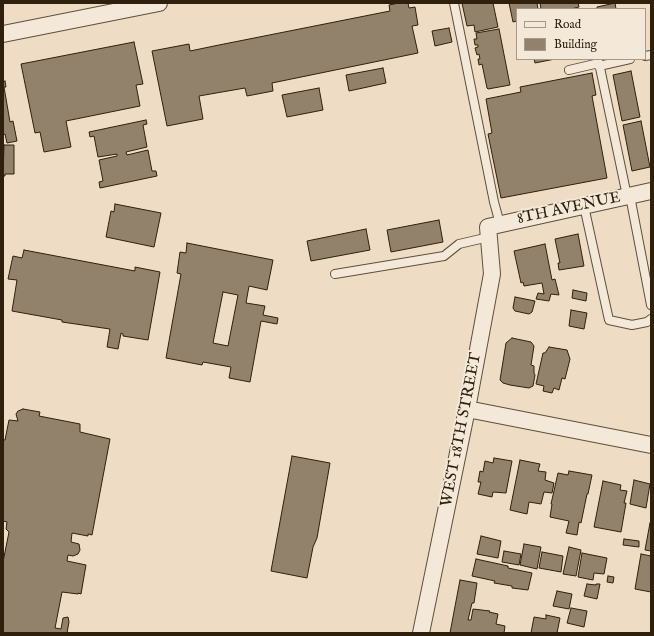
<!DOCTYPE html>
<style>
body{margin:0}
#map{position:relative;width:654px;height:636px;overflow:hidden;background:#eeddc4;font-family:"IM FELL English",serif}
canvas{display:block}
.frame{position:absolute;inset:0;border:4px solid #2e200c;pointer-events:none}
.legend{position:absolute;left:516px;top:8px;width:130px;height:52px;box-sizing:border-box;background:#f4e9d9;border:1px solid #a59987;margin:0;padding:5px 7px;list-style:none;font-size:12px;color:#2e200c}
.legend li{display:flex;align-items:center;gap:8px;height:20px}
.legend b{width:20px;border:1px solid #a59987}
</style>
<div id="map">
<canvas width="654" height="636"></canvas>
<div class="frame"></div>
<ul class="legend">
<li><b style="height:5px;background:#f4e9d9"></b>Road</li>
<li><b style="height:11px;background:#92826c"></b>Building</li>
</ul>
</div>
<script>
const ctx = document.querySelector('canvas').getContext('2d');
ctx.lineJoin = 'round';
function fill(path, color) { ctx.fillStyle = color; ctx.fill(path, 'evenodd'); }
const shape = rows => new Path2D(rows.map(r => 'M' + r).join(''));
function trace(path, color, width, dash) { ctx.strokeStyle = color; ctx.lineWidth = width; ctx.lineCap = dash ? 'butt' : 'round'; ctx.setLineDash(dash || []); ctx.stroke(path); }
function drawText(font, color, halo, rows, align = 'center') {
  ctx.font = font + ' "IM FELL English",serif'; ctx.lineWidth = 4; ctx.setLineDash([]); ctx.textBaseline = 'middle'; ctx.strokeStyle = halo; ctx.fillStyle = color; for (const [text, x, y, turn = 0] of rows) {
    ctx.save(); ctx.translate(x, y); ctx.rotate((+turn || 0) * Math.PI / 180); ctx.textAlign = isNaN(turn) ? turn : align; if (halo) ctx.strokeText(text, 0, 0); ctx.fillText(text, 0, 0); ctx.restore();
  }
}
const building = shape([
 [399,3,408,3,409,8,415,7,418,25,412,26,418,53,272,83,273,91,247,96,245,88,199,96,203,119,167,126,152,51,189,44,190,51,219,45,390,11,389,5,399,3],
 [462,3,493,3,498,27,475,32,474,25,467,26,462,3],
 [509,3,537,3,538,9,517,9,517,21,513,22,509,3],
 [540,3,578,3,579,7,571,9,541,9,540,3],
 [615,3,616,9,597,9,597,7,615,3],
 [449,28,452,42,435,46,432,31,449,28],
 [499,29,510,85,488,89,487,88,482,64,479,65,478,59,480,59,479,54,477,55,475,48,478,47,478,45,475,45,474,39,477,39,476,33,499,29],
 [134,42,143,84,136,85,140,106,66,121,71,147,44,152,40,132,35,133,21,64,134,42],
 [534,59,555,59,535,63,534,59],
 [383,68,386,83,349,91,346,75,383,68],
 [631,71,640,117,622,121,613,75,631,71],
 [592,73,596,95,592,96,607,178,501,198,488,134,492,133,486,99,521,92,520,87,592,73],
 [5,81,6,87,4,87,10,122,13,121,17,141,7,143,5,134,3,135,3,82,5,81],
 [319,88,323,110,287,117,282,95,319,88],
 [146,120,147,124,143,125,147,147,126,152,127,155,148,150,152,171,156,171,157,176,100,188,99,182,103,181,99,160,117,156,117,154,98,157,94,136,90,137,89,132,146,120],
 [641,121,650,167,632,171,623,125,641,121],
 [4,145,14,145,14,174,5,174,5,176,3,176,4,145],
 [115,204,161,213,154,247,106,237,111,211,114,212,115,204],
 [439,220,443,242,391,252,387,230,439,220],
 [366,229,370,250,311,261,307,241,366,229],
 [578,234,584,266,559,270,558,263,560,263,555,239,578,234],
 [187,243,273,260,267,290,249,286,246,303,265,306,263,315,278,318,277,324,261,321,250,382,229,378,231,367,203,362,202,365,166,358,181,274,177,273,180,252,186,253,187,243],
 [223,292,238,295,228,346,213,343,223,292],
 [545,244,552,280,555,279,559,295,551,294,549,301,536,299,538,293,544,294,542,283,524,286,523,282,521,283,514,251,545,244],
 [24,250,135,271,135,267,160,272,148,340,123,336,123,334,121,333,118,349,107,347,110,329,62,322,62,320,12,311,17,280,8,279,13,256,22,258,24,250],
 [573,290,587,293,586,301,572,298,573,290],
 [515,297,535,301,532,312,529,314,515,311,513,308,515,297],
 [571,310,587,313,584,329,569,326,571,310],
 [512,338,531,342,534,346,531,365,534,366,534,373,535,375,533,386,529,388,510,385,503,383,500,380,506,343,512,338],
 [549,347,567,350,570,359,565,379,562,378,559,390,554,388,552,393,543,391,544,386,536,384,543,353,545,353,549,347],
 [23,409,40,412,39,416,80,424,80,432,110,439,92,535,88,534,88,536,72,533,71,542,79,544,80,550,78,554,73,556,68,555,67,561,86,565,81,594,78,593,78,594,62,592,55,628,61,629,63,618,68,617,69,622,67,633,3,633,3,562,9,532,6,529,7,522,3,521,3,440,5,440,9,420,18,421,16,414,18,411,23,409],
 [292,456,330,463,317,538,313,547,307,578,271,571,292,456],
 [494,458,512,461,506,493,493,492,492,497,478,494,481,482,478,482,480,471,483,472,485,461,493,463,494,458],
 [520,460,540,464,538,471,546,472,545,480,554,483,552,493,544,492,541,504,529,502,527,514,510,510,520,460],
 [569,471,592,475,588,494,587,494,581,523,579,522,577,535,566,533,569,521,550,517,552,504,551,504,558,473,568,475,569,471],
 [634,480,650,484,646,508,630,504,634,480],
 [603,481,621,485,620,490,627,491,624,503,626,503,621,532,594,527,603,481],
 [650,523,651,523,651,551,645,550,650,523],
 [481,536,501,541,498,558,477,554,481,536],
 [624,539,639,541,639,547,623,545,624,539],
 [524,544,541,547,537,569,520,565,524,544],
 [569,547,581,550,576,576,563,574,569,547],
 [504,551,521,554,519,565,502,562,504,551],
 [542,552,563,556,561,572,539,568,542,552],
 [582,553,607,558,604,574,594,573,593,580,578,577,582,553],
 [641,554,651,556,651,592,635,589,641,554],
 [476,559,508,566,508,568,532,573,528,590,512,588,512,586,494,583,495,581,472,576,476,559],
 [608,576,614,577,613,583,607,582,608,576],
 [460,580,477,583,474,603,472,603,468,620,471,620,473,609,490,611,489,612,498,614,496,624,505,626,504,633,450,633,460,580],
 [587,584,596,585,596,584,600,584,597,599,584,596,587,584],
 [557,591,572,594,569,609,553,606,557,591],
 [571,608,587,611,584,627,567,623,571,608],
 [546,615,560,618,557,633,531,633,534,617,546,619,546,615]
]);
fill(building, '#92826c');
trace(building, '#2e200c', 1);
const lane = shape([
 [454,3,494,202,500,224],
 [645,56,651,55],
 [599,66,630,59],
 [569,70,599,63,627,196],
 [630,196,651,305],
 [584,206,609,320,632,325,647,322,651,319],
 [335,274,444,256,459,244,489,237]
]);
const street = shape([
 [3,34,159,3],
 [467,409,651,445],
 [421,633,467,409,492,274,488,227,651,191]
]);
trace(lane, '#5e4f3a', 10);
trace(street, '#5e4f3a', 18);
trace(lane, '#f4e9d9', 8);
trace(street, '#f4e9d9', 16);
drawText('16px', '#2e200c', '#f4e9d9', [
 ["8TH AVENUE",569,209,-12],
 ["WEST 18TH STREET",462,430,-79]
]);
</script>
